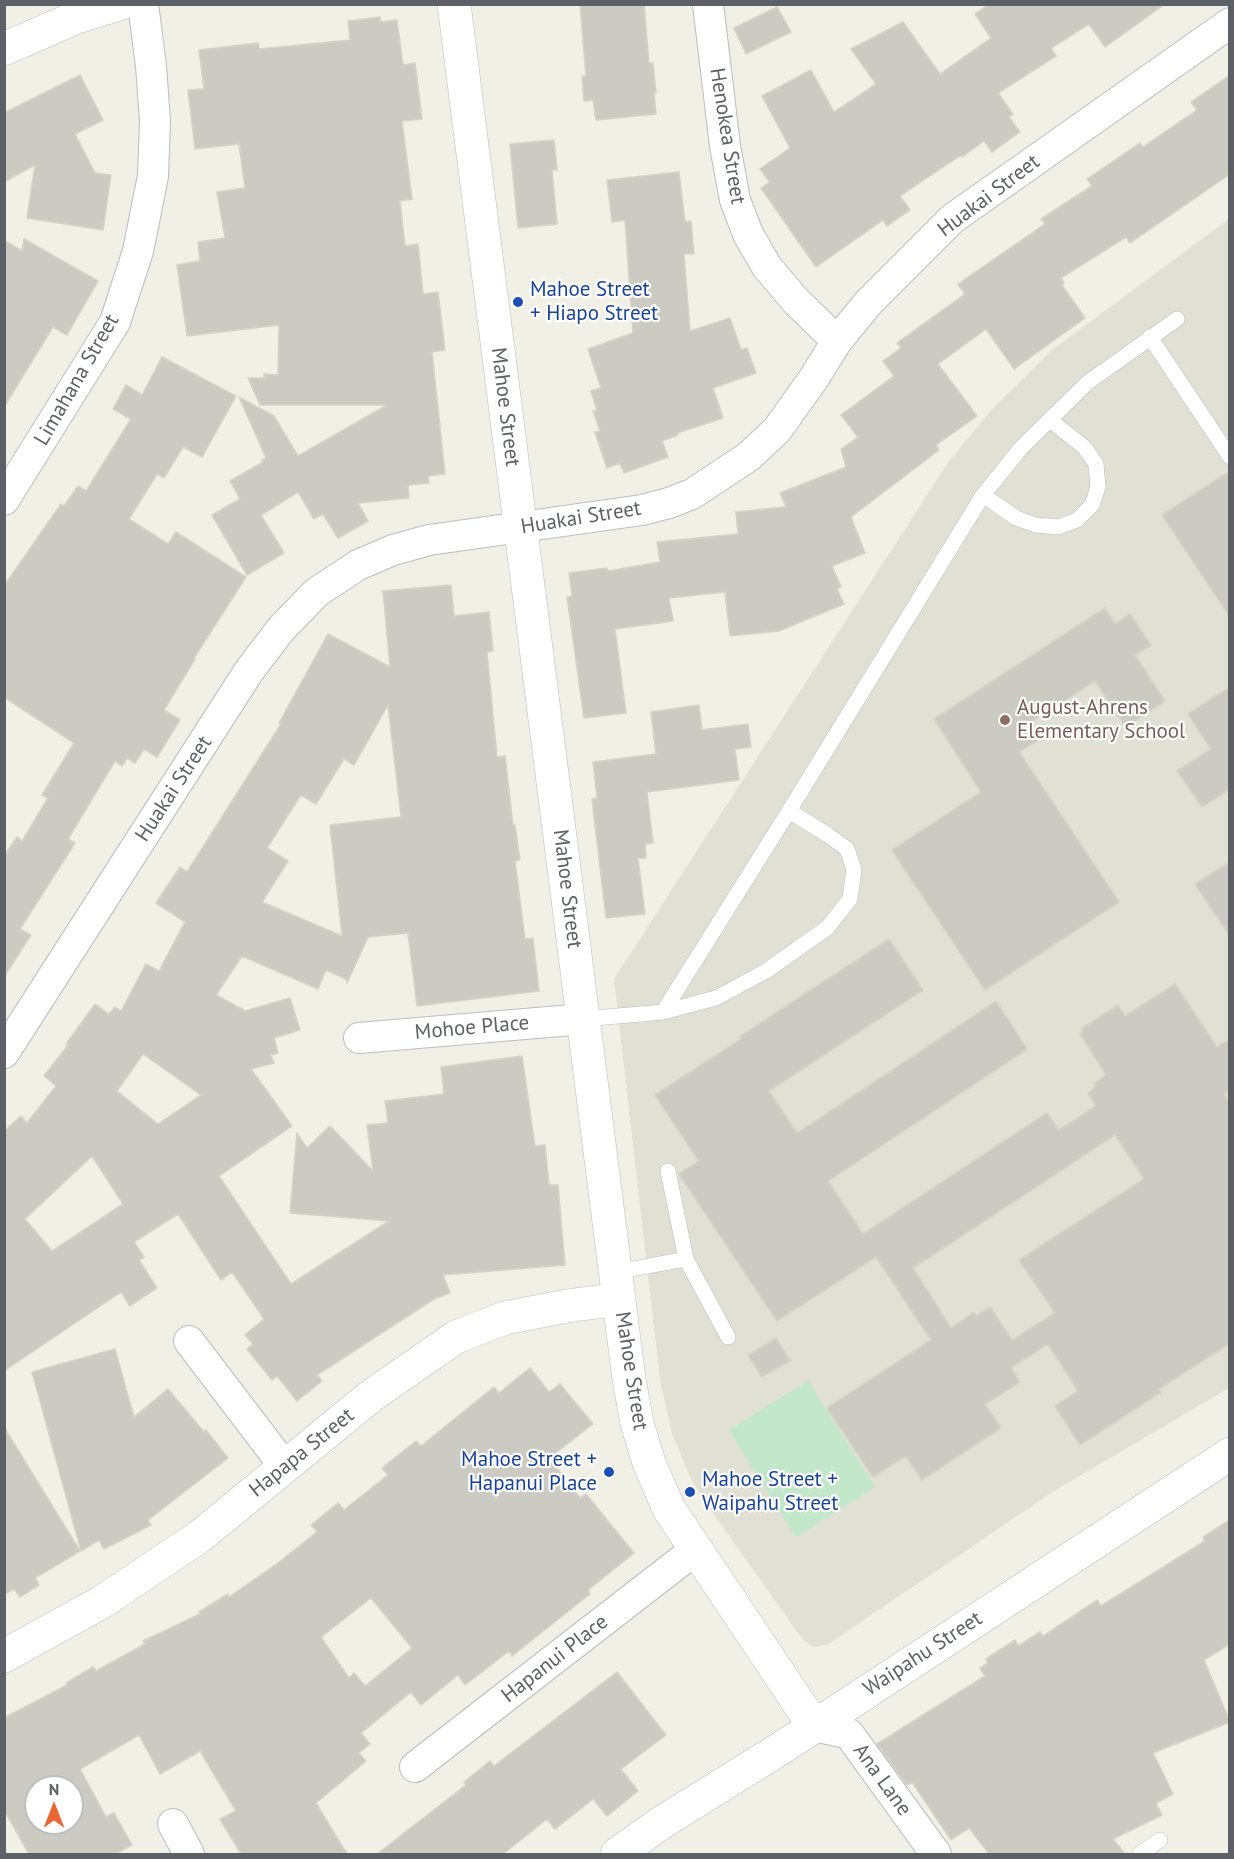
<!DOCTYPE html>
<style>
body{margin:0}
#map{position:relative;width:1234px;height:1859px;overflow:hidden;background:#f0f0e7;font-family:"PT Sans",sans-serif}
canvas{display:block}
.frame{position:absolute;inset:0;border:6px solid #5e6067;pointer-events:none}
.north{position:absolute;left:24px;top:1775px;width:60px;height:60px;box-sizing:border-box;background:#fff;border:2px solid #bfbfc2;border-radius:50%;rotate:0deg;font-size:16px;font-weight:700;line-height:24px;text-align:center;color:#5e6067}
.north::after{content:'';display:block;margin:auto;width:21px;height:27px;background:#ea6633;clip-path:polygon(50% 0,100% 100%,50% 72%,0 100%)}
</style>
<div id="map">
<canvas width="1234" height="1859"></canvas>
<div class="frame"></div>
<div class="north">N</div>
</div>
<script>
const ctx = document.querySelector('canvas').getContext('2d');
ctx.lineJoin = 'round';
function fill(path, color) { ctx.fillStyle = color; ctx.fill(path, 'evenodd'); }
const shape = rows => new Path2D(rows.map(r => 'M' + r).join(''));
function trace(path, color, width, dash) { ctx.strokeStyle = color; ctx.lineWidth = width; ctx.lineCap = dash ? 'butt' : 'round'; ctx.setLineDash(dash || []); ctx.stroke(path); }
function drawText(font, color, halo, rows, align = 'center') {
  ctx.font = font + ' "PT Sans",sans-serif'; ctx.lineWidth = 4.5; ctx.setLineDash([]); ctx.textBaseline = 'middle'; ctx.strokeStyle = halo; ctx.fillStyle = color; for (const [text, x, y, turn = 0] of rows) {
    ctx.save(); ctx.translate(x, y); ctx.rotate((+turn || 0) * Math.PI / 180); ctx.textAlign = isNaN(turn) ? turn : align; if (halo) ctx.strokeText(text, 0, 0); ctx.fillText(text, 0, 0); ctx.restore();
  }
}
fill(shape([
 [1229,219,1229,1388,1054,1491,827,1645,814,1647,803,1640,715,1516,691,1479,672,1434,660,1380,614,979,949,461,992,409,1052,350]
]), '#e0e0d5');
fill(shape([
 [808,1381,875,1487,796,1537,729,1430]
]), '#c3e7cb');
const building = shape([
 [580,4,644,4,649,63,653,63,656,93,654,93,656,114,596,120,593,100,584,101,582,76,586,76,580,4],
 [989,4,1165,4,1105,47,1089,24,1051,48,1056,56,998,93,1013,114,1009,117,1020,132,992,152,984,141,962,157,961,155,900,196,910,210,887,226,883,220,816,267,761,188,770,182,760,169,790,148,762,96,811,70,834,112,876,84,851,49,903,22,940,74,991,38,975,14,989,4],
 [777,7,791,32,746,54,734,28,777,7],
 [380,17,381,22,397,20,403,65,415,63,422,119,402,121,412,199,400,201,405,246,418,244,423,294,438,292,445,350,432,352,445,474,428,476,429,483,408,485,409,498,358,503,368,521,338,538,323,514,314,519,298,492,261,515,284,553,247,575,212,515,240,499,230,481,263,462,262,460,266,458,239,397,274,416,298,456,387,405,260,405,248,378,264,378,264,374,278,375,279,325,187,336,177,265,200,261,198,242,225,238,217,192,245,188,239,144,195,149,188,90,204,89,199,50,258,43,259,49,350,40,348,21,380,17],
 [80,75,103,120,75,134,95,173,111,175,103,230,27,218,35,165,4,182,4,113,80,75],
 [1230,75,1230,174,1130,243,1126,237,1061,278,1064,283,1062,285,1085,318,1014,369,986,329,938,364,977,416,936,445,939,450,851,517,865,553,832,566,841,587,837,589,844,604,779,631,730,636,725,592,669,598,673,621,615,629,626,713,584,718,567,597,572,596,569,573,607,568,608,571,660,562,657,542,738,534,736,512,786,507,780,493,846,467,841,449,858,437,841,415,894,376,883,361,901,348,897,343,965,294,958,284,1045,224,1041,219,1092,186,1087,179,1140,143,1143,147,1197,110,1191,102,1230,75],
 [554,140,557,170,552,170,557,224,518,228,510,144,554,140],
 [679,172,685,222,691,221,694,254,684,254,690,331,730,318,741,350,747,348,756,373,713,388,723,418,677,433,678,435,662,441,668,457,624,473,620,463,607,468,595,432,600,431,593,411,597,410,591,391,601,388,588,349,633,333,625,220,612,222,607,180,679,172],
 [24,239,98,281,67,335,53,327,4,407,4,240,22,251,24,239],
 [162,357,236,396,202,457,183,447,164,478,157,474,129,519,168,544,176,532,246,577,194,658,195,659,164,710,180,720,157,757,144,749,135,763,127,758,122,766,115,761,68,839,75,843,20,929,31,935,4,977,4,856,17,837,22,841,48,798,42,795,74,743,4,697,4,586,61,504,64,506,78,486,86,491,131,419,113,409,126,385,142,395,162,357],
 [1230,471,1230,617,1162,515,1230,471],
 [451,585,454,616,489,612,493,651,487,652,497,757,505,756,513,825,515,825,520,860,515,861,525,939,533,938,539,991,417,1006,408,933,368,937,347,983,346,979,326,970,318,989,242,956,216,995,245,1011,290,998,300,1030,274,1038,278,1053,271,1055,274,1063,251,1069,292,1126,219,1176,291,1284,389,1221,290,1213,297,1133,307,1148,330,1126,373,1171,367,1125,388,1123,385,1101,444,1094,441,1067,522,1056,535,1146,545,1145,549,1185,558,1185,565,1265,443,1275,450,1293,434,1299,317,1375,322,1381,297,1401,277,1376,272,1380,247,1349,253,1344,245,1335,264,1319,232,1272,221,1280,178,1214,134,1242,144,1257,139,1260,157,1288,130,1306,121,1292,4,1371,4,1131,21,1116,27,1123,56,1086,44,1076,68,1045,66,1044,95,1004,109,1014,115,1007,121,1011,146,964,159,971,185,922,156,903,180,867,187,872,281,724,279,723,328,634,390,667,383,591,451,585],
 [388,705,401,817,330,825,342,936,262,902,288,861,267,848,301,795,316,804,344,759,354,765,388,705],
 [143,1054,201,1095,158,1124,117,1091,143,1054],
 [92,1156,123,1204,52,1251,25,1219,92,1156],
 [1105,608,1115,624,1130,614,1151,645,1135,655,1165,701,1126,727,1095,681,1030,723,1040,739,1019,752,1119,902,985,990,892,850,981,792,934,719,1105,608],
 [1230,687,1230,789,1202,807,1177,771,1211,749,1188,714,1230,687],
 [699,705,702,730,748,724,751,747,735,749,739,780,647,792,653,843,645,844,646,858,638,858,645,914,606,918,592,799,597,798,593,762,656,754,651,712,699,705],
 [1230,862,1230,936,1195,884,1230,862],
 [889,939,923,990,769,1091,797,1133,996,1001,1027,1049,828,1181,863,1234,1047,1113,1059,1130,1096,1106,1088,1093,1096,1087,1094,1083,1106,1075,1080,1034,1083,1032,1081,1029,1118,1005,1125,1016,1175,984,1217,1047,1230,1039,1230,1091,1224,1094,1230,1104,1230,1343,1159,1389,1161,1392,1080,1445,1055,1406,1078,1391,1048,1344,1011,1368,1020,1382,985,1404,1001,1428,922,1480,906,1456,873,1477,827,1408,931,1340,876,1257,777,1321,679,1174,699,1161,655,1095,741,1039,739,1037,889,939],
 [1115,1135,1144,1179,1019,1260,1055,1313,1012,1340,990,1307,976,1316,974,1312,951,1328,913,1268,1115,1135],
 [776,1338,790,1361,762,1377,748,1355,776,1338],
 [115,1349,134,1417,168,1389,204,1432,206,1430,228,1458,148,1520,151,1525,104,1549,99,1540,81,1551,32,1372,115,1349],
 [530,1368,549,1392,560,1384,593,1424,549,1458,580,1498,586,1494,634,1553,588,1590,590,1594,512,1656,509,1651,465,1685,458,1675,421,1705,411,1692,361,1733,370,1744,359,1753,366,1761,316,1803,347,1854,241,1854,220,1819,236,1811,200,1751,160,1774,139,1735,80,1769,106,1817,114,1813,132,1845,115,1854,29,1854,4,1810,4,1718,67,1685,66,1683,93,1667,96,1671,145,1644,143,1641,200,1614,199,1612,228,1594,229,1597,278,1563,317,1532,311,1525,338,1503,344,1510,388,1475,382,1468,416,1441,421,1446,494,1387,499,1393,530,1368],
 [371,1598,412,1648,365,1686,354,1673,349,1678,321,1637,371,1598],
 [36,1787,72,1787,72,1823,36,1823,36,1787],
 [4,1427,80,1551,35,1578,39,1585,20,1597,14,1589,4,1594,4,1427],
 [1230,1520,1230,1644,1204,1660,1230,1722,1153,1753,1173,1794,1156,1803,1162,1815,1113,1839,1125,1854,989,1854,969,1828,951,1840,912,1782,907,1785,877,1744,985,1676,980,1668,988,1663,986,1659,1015,1640,1018,1646,1040,1632,1043,1636,1097,1600,1101,1606,1205,1541,1203,1537,1230,1520],
 [617,1672,666,1735,621,1769,638,1791,607,1816,593,1799,555,1829,547,1819,503,1854,377,1854,466,1785,464,1782,490,1761,494,1766,617,1672]
]);
fill(building, '#cbcbc3');
trace(building, '#d5d3c5', 1.5);
const lane = shape([
 [1150,337,1230,457],
 [983,495,1016,518,1036,525,1058,527,1077,520,1092,505,1098,487,1096,464,1084,447,1050,420],
 [663,1012,789,811,983,495,1021,448,1087,383,1177,319],
 [584,1019,663,1012,716,998,766,971,827,928,850,899,854,869,847,849,828,835,789,811],
 [668,1171,686,1259],
 [616,1272,686,1259,728,1337],
 [1140,1854,1160,1840]
]);
const street = shape([
 [708,4,725,146,735,200,748,234,767,267,795,300,837,341],
 [4,500,115,322,138,251,153,176,155,121,151,66,143,4],
 [359,1038,584,1019],
 [4,1053,249,671,281,629,317,592,358,565,393,550,429,540,642,510,669,503,692,494,748,457,777,430,814,378,837,341,869,302,952,219,1230,23],
 [189,1341,285,1467],
 [814,1726,849,1734,936,1854],
 [415,1767,695,1550],
 [173,1824,189,1854]
]);
const secondary = shape([
 [454,4,629,1379,637,1423,649,1463,669,1509,814,1726],
 [4,49,77,17,119,4],
 [4,1656,102,1602,199,1537,371,1396,456,1337,505,1318,567,1306,619,1299],
 [617,1854,661,1823,775,1752,1230,1454]
]);
trace(lane, '#bbbdc2', 16);
trace(street, '#bbbdc2', 32);
trace(secondary, '#bcbdc4', 34);
trace(lane, '#fff', 15);
trace(street, '#fff', 30);
trace(secondary, '#fff', 33);
for (const [x, y, r, color] of [
 [518,302,6,"#1a4fb4"],
 [1005,720,6,"#8d6e63"],
 [609,1472,6,"#1a4fb4"],
 [690,1492,6,"#1a4fb4"]
]) { const dot = new Path2D(); dot.arc(x, y, r, 0, 2 * Math.PI); ctx.fillStyle = color; ctx.fill(dot); trace(dot, '#fff', 2); }
drawText('21px', '#5e6067', '#fff', [
 ["Henokea Street",727,136,81],
 ["Huakai Street",989,196,-37],
 ["Limahana Street",77,380,-60],
 ["Mahoe Street",505,407,83],
 ["Huakai Street",581,518,-9],
 ["Huakai Street",174,789,-57],
 ["Mahoe Street",567,889,83],
 ["Mohoe Place",472,1028,-5],
 ["Mahoe Street",631,1371,81],
 ["Hapapa Street",302,1453,-39],
 ["Waipahu Street",923,1654,-33],
 ["Hapanui Place",555,1659,-38],
 ["Ana Lane",882,1780,54]
]);
drawText('21px', '#164399', '#fff', [
 ["Mahoe Street",530,290],
 ["+ Hiapo Street",530,314],
 ["Mahoe Street +",597,1460,"right"],
 ["Hapanui Place",597,1484,"right"],
 ["Mahoe Street +",702,1480],
 ["Waipahu Street",702,1504]
], 'left');
drawText('21px', '#785e54', '#fff', [
 ["August-Ahrens",1017,708],
 ["Elementary School",1017,732]
], 'left');
</script>
